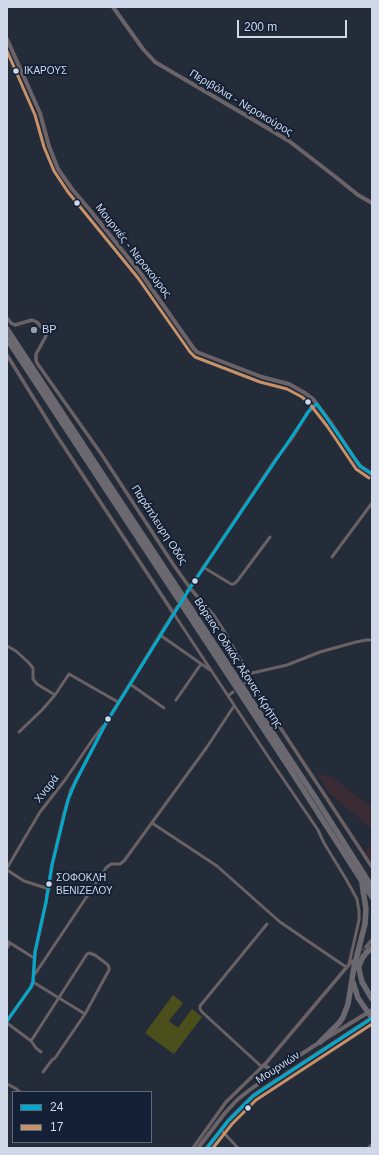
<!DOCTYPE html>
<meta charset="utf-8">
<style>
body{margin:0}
#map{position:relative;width:379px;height:1155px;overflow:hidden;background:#242c39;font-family:Arial,sans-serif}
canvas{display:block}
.frame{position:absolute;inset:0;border:8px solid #cfd8e8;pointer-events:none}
.legend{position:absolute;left:12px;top:1091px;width:140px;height:52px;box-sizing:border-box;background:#132036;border:1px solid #5e6a7d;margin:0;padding:5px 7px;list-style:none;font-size:12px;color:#cfd8e8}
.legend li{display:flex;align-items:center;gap:8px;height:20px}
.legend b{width:20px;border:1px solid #5e6a7d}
.scale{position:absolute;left:237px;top:20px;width:110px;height:18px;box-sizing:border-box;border:2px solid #cfd8e8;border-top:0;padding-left:5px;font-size:12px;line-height:14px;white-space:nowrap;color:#cfd8e8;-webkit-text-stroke:3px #132036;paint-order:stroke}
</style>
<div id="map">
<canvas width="379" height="1155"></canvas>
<div class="frame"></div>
<ul class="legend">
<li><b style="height:5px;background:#00a9ce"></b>24</li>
<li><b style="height:5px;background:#c7916a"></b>17</li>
</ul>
<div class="scale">200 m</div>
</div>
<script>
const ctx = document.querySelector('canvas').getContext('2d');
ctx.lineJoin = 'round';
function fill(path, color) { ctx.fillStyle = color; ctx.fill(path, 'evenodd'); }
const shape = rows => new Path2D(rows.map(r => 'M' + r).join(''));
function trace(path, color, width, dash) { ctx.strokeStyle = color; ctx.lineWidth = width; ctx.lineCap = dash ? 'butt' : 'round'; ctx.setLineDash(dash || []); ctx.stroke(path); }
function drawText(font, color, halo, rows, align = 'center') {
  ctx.font = font + ' Arial,sans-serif'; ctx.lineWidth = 4; ctx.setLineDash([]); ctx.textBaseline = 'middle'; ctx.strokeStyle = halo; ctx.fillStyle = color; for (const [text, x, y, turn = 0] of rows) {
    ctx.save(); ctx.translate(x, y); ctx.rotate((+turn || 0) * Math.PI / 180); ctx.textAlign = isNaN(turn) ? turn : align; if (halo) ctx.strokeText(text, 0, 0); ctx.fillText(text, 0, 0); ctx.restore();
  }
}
fill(shape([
 [317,773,333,778,372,807,372,829,328,792],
 [372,842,372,862,365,852]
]), '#3a2b34');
fill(shape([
 [173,995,183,1003,169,1021,178,1028,192,1009,202,1017,174,1054,145,1033]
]), '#4b4f1b');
trace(shape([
 [358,955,366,947]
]), '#3e4653', 3.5, [3.5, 2]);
trace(shape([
 [332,557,372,503],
 [203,567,231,584,234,584,238,580,270,537],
 [174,614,269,758,318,830,324,843,346,879,357,899,359,911,359,920,349,964],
 [160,635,210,670],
 [7,646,16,651,29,663,33,668,33,679,37,684,55,695,69,674,118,702],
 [248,674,287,665,320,652,356,642,366,640,372,640],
 [245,683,251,680],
 [130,684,164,708],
 [228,696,233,692],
 [176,700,201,664],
 [19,732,42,710,55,695],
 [152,823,217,866,280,922,346,967],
 [7,868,40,812,65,780,93,739,103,726],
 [7,870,24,881,49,889],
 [7,941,34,958],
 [7,948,10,943],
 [35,974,106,868,111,864,120,864,124,861,207,747,234,706],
 [33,982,85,1014],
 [7,1023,31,1041,36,1048,41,1052],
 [31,1041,87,954,89,953,95,955,108,965,109,968,109,970,85,1014,55,1058,52,1060,43,1072],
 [262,1067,202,1012,200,1009,200,1006,267,924],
 [7,1084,15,1088,20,1092],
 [221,1130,238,1148],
 [368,1148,372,1144]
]), '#6a6164', 3);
trace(shape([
 [7,318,11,323,15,325,32,320,37,322,43,329,46,335,45,338,36,354,36,360,37,363,102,455,173,564,190,588,214,616,222,628,272,715,372,867],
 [7,355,57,436,174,614],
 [187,592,276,459,292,438,308,412,317,404],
 [366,947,372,940],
 [7,1021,31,987,33,982,35,952,46,902,52,865,64,814,71,790,106,723,178,606],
 [193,1148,226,1102,266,1063,352,961]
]), '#6a6164', 3.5);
trace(shape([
 [113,7,143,49,155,62,247,116,289,141,337,178,358,195,372,203],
 [7,39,40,113,49,146,58,169,72,189,89,209,142,275,194,349,197,352,262,377,289,384,305,393,313,399,331,423,355,459,360,466,372,474],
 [264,1065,274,1072],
 [198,1148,225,1113,237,1100,247,1092,277,1070,320,1042,372,1010],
 [207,1148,228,1121,253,1096,263,1089,372,1018]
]), '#6b6368', 4);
trace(shape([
 [7,329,315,797,372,887],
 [7,339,288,766,372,897],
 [372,948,367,952,363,957,359,966,359,969,362,982,372,999],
 [353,982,358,998,372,1018],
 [320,1042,339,1023,343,1017,348,1004,354,967,365,924,366,909,362,884]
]), '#6b686f', 5.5);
trace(shape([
 [7,1021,31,987,33,982,35,952,46,902,52,865,68,800,76,781,106,723,190,588,311,408,317,404,360,466,372,474],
 [207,1148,228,1121,253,1096,372,1018]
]), '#00a9ce', 3);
trace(shape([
 [7,51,35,115,44,147,54,171,68,192,138,278,190,352,195,357,260,382,287,389,302,397,309,403,327,426,356,469,369,478],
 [213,1148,232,1124,256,1100,372,1024]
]), '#c7916a', 3);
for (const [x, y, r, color] of [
 [16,71,3.5,"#cfd8e8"],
 [77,203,3.5,"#cfd8e8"],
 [34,330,4,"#939cab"],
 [308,402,3.5,"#cfd8e8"],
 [195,581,3.5,"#cfd8e8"],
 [108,719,3.5,"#cfd8e8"],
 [49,884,3.5,"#cfd8e8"],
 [248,1108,3.5,"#cfd8e8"]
]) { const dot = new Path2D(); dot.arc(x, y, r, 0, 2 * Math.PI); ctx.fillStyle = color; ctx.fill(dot); trace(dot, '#132036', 1.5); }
drawText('10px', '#cfd8e8', '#132036', [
 ["ΙΚΑΡΟΥΣ",24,71],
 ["ΣΟΦΟΚΛΗ",56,878],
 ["ΒΕΝΙΖΕΛΟΥ",56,891]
], 'left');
drawText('11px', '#cfd8e8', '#132036', [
 ["Περιβόλια - Νεροκούρος",241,103,31],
 ["Μουρνιές - Νεροκούρος",133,251,52],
 ["Παράπλευρη Οδός",159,525,57],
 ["Βόρειος Οδικός Άξονας Κρήτης",238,663,57],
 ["Χναρά",47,789,-52],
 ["Μουρνιών",278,1068,-33]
]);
drawText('11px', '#cfd8e8', '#132036', [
 ["BP",42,330]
], 'left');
</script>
